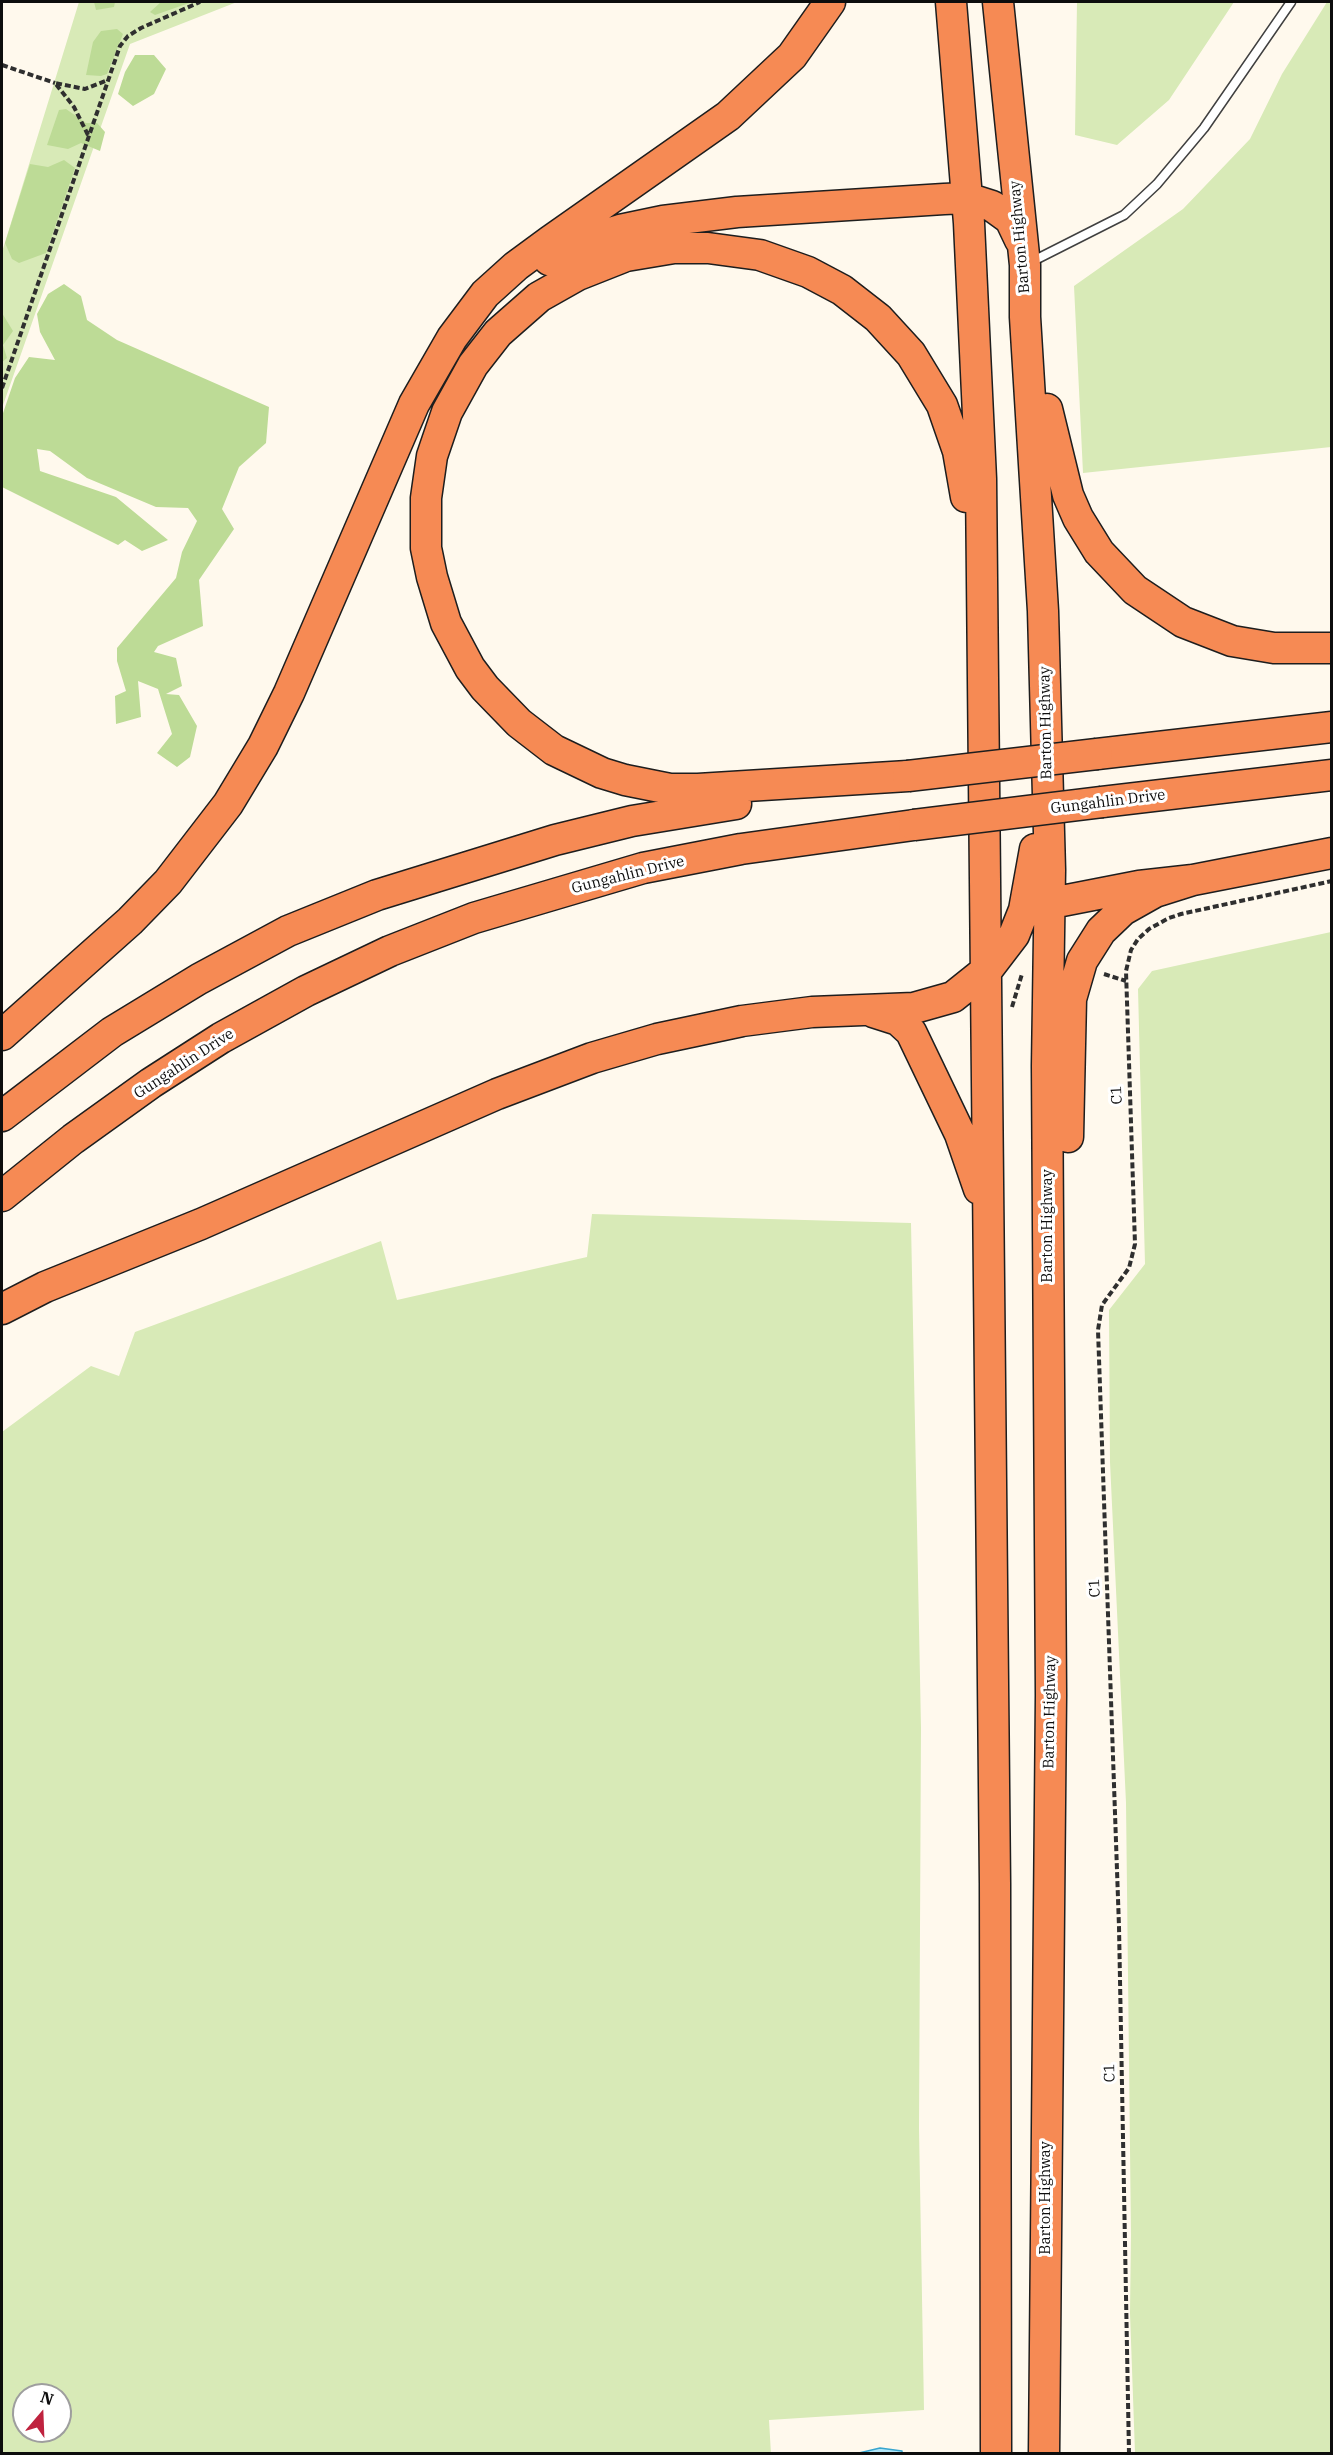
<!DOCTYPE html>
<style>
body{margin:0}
#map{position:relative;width:1333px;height:2455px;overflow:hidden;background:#fff9ed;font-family:"IBM Plex Serif",serif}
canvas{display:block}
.frame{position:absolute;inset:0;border:3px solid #0d0d0d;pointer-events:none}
.north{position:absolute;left:12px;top:2383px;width:60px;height:60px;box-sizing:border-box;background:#fff;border:2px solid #9e9e9e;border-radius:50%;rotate:19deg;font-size:16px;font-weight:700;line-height:24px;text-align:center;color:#0d0d0d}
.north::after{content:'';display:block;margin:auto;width:21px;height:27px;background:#bf233f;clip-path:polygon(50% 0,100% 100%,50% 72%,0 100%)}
</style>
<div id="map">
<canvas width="1333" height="2455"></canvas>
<div class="frame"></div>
<div class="north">N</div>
</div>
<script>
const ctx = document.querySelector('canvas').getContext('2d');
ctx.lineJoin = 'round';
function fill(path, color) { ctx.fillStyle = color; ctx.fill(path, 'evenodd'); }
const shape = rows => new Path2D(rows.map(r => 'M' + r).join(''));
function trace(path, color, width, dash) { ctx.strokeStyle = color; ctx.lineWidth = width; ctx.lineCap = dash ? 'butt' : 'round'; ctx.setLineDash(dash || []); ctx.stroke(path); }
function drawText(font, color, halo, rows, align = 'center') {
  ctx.font = font + ' "IBM Plex Serif",serif'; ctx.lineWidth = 6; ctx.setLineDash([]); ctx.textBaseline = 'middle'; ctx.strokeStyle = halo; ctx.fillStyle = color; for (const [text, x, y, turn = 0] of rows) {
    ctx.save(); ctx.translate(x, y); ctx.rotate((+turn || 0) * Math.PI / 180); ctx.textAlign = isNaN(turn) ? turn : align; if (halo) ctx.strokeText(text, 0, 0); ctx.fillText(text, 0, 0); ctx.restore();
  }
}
fill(shape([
 [79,2,237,2,130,44,2,408,2,252],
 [1077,2,1234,2,1169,100,1117,145,1075,135],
 [1327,2,1332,2,1331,447,1083,473,1074,286,1183,209,1250,139,1282,74],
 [1331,932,1331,2453,1135,2453,1130,2313,1131,2235,1126,1803,1110,1462,1109,1310,1145,1264,1138,989,1152,971],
 [592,1214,911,1223,921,1728,919,2128,924,2410,769,2420,771,2454,2,2453,2,1432,91,1366,119,1376,135,1332,290,1275,381,1241,397,1300,587,1257],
 [24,2395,60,2395,60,2431,24,2431]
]), '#d8eab7');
fill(shape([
 [94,2,115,2,114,7,96,10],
 [161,2,192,2,155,15,150,12],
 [117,29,123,34,107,74,101,76,86,75,93,42,101,31],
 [135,55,154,55,166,69,154,94,133,106,118,94,125,72],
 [66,109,86,123,97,123,105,132,100,151,81,143,68,149,47,145,59,110],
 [64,160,75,168,46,253,19,263,12,259,5,243,30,164,48,167],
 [64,284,81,296,87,320,117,340,269,407,266,443,239,467,222,509,234,529,199,580,203,626,158,646,154,652,176,658,182,686,166,694,179,695,197,726,190,757,177,767,157,753,172,734,158,689,138,681,141,717,116,724,115,696,126,691,117,661,117,648,176,578,182,552,197,521,188,508,156,507,87,478,50,451,37,449,40,471,116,497,168,540,142,551,125,540,118,545,2,487,2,416,15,378,29,357,55,360,40,332,37,314,48,294],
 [2,313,13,331,3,345,7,358,2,362]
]), '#bddb96');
const water = shape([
 [880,2448,902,2451,902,2453,859,2453,880,2448]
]);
fill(water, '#b2e6f7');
trace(water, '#38a6cf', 1.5);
const lane = shape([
 [1031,262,1124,215,1157,184,1204,128,1291,2]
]);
const highway = shape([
 [951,2,969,223,981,479,995,1883,996,2454],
 [998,2,1025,265,1025,317,1043,611,1050,870,1047,1066,1051,1695,1044,2454],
 [549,260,594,238,620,230,663,221,737,212,944,199,967,198,992,206,1010,219,1020,240],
 [1047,409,1068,495,1078,518,1099,552,1135,590,1183,622,1232,641,1274,648,1332,648],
 [1097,754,1332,727],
 [908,776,698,789,670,789,625,780,602,773,554,750,519,723,485,688,470,668,446,623,432,577,426,548,426,498,432,456,447,412,473,365,498,333,539,297,578,275,626,256,674,248,708,248,760,255,808,272,842,290,878,318,911,354,942,405,958,451,966,497],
 [1102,802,1332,775],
 [1031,900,1062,901,1139,886,1193,880,1332,853],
 [873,1012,898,1020,911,1032,960,1134,979,1189],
 [2,1035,130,921,168,882,228,804,263,746,289,693,414,404,452,338,485,294,516,266,550,241,728,116,792,56,830,2],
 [2,1116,112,1032,199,979,288,931,377,895,555,840,632,821,736,804],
 [1068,1137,1071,999,1082,961,1101,931,1123,910,1155,892,1193,880],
 [2,1196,73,1139,151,1083,221,1038,306,991,390,951,474,918,643,868,741,849,914,825],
 [2,1309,45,1287,201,1224,497,1094,592,1058,657,1039,742,1021,812,1012,914,1008,953,997,988,969,1014,935,1024,910,1035,849]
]);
trace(lane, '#404040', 11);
trace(highway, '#1e1e1e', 33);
trace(shape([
 [2,65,55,83],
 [88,135,74,107,55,83,85,89,108,80],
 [2,388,120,46,128,36,141,28,200,2],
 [1104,974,1126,981],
 [1012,1007,1022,974],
 [1129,2454,1119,1927,1098,1330,1102,1305,1129,1268,1135,1244,1126,971,1131,950,1138,939,1149,929,1169,918,1181,914,1332,881]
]), '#2f2f2f', 4, [6, 3]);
trace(lane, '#fff', 8);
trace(highway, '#f68a54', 30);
const highwayBridge = shape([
 [908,776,1097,754],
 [914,825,1102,802]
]);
trace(highwayBridge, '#1e1e1e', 33, []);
trace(highwayBridge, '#f68a54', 30);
drawText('15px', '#0d0d0d', '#fff', [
 ["Barton Highway",1020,237,-95],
 ["Barton Highway",1046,723,-91],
 ["Gungahlin Drive",1108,802,-7],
 ["Gungahlin Drive",628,875,-14],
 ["Gungahlin Drive",184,1064,-33],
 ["C1",1117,1095,-92],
 ["Barton Highway",1048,1226,-90],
 ["C1",1095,1588,-92],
 ["Barton Highway",1050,1712,-89],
 ["C1",1110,2073,-91],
 ["Barton Highway",1046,2198,-90]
]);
</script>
